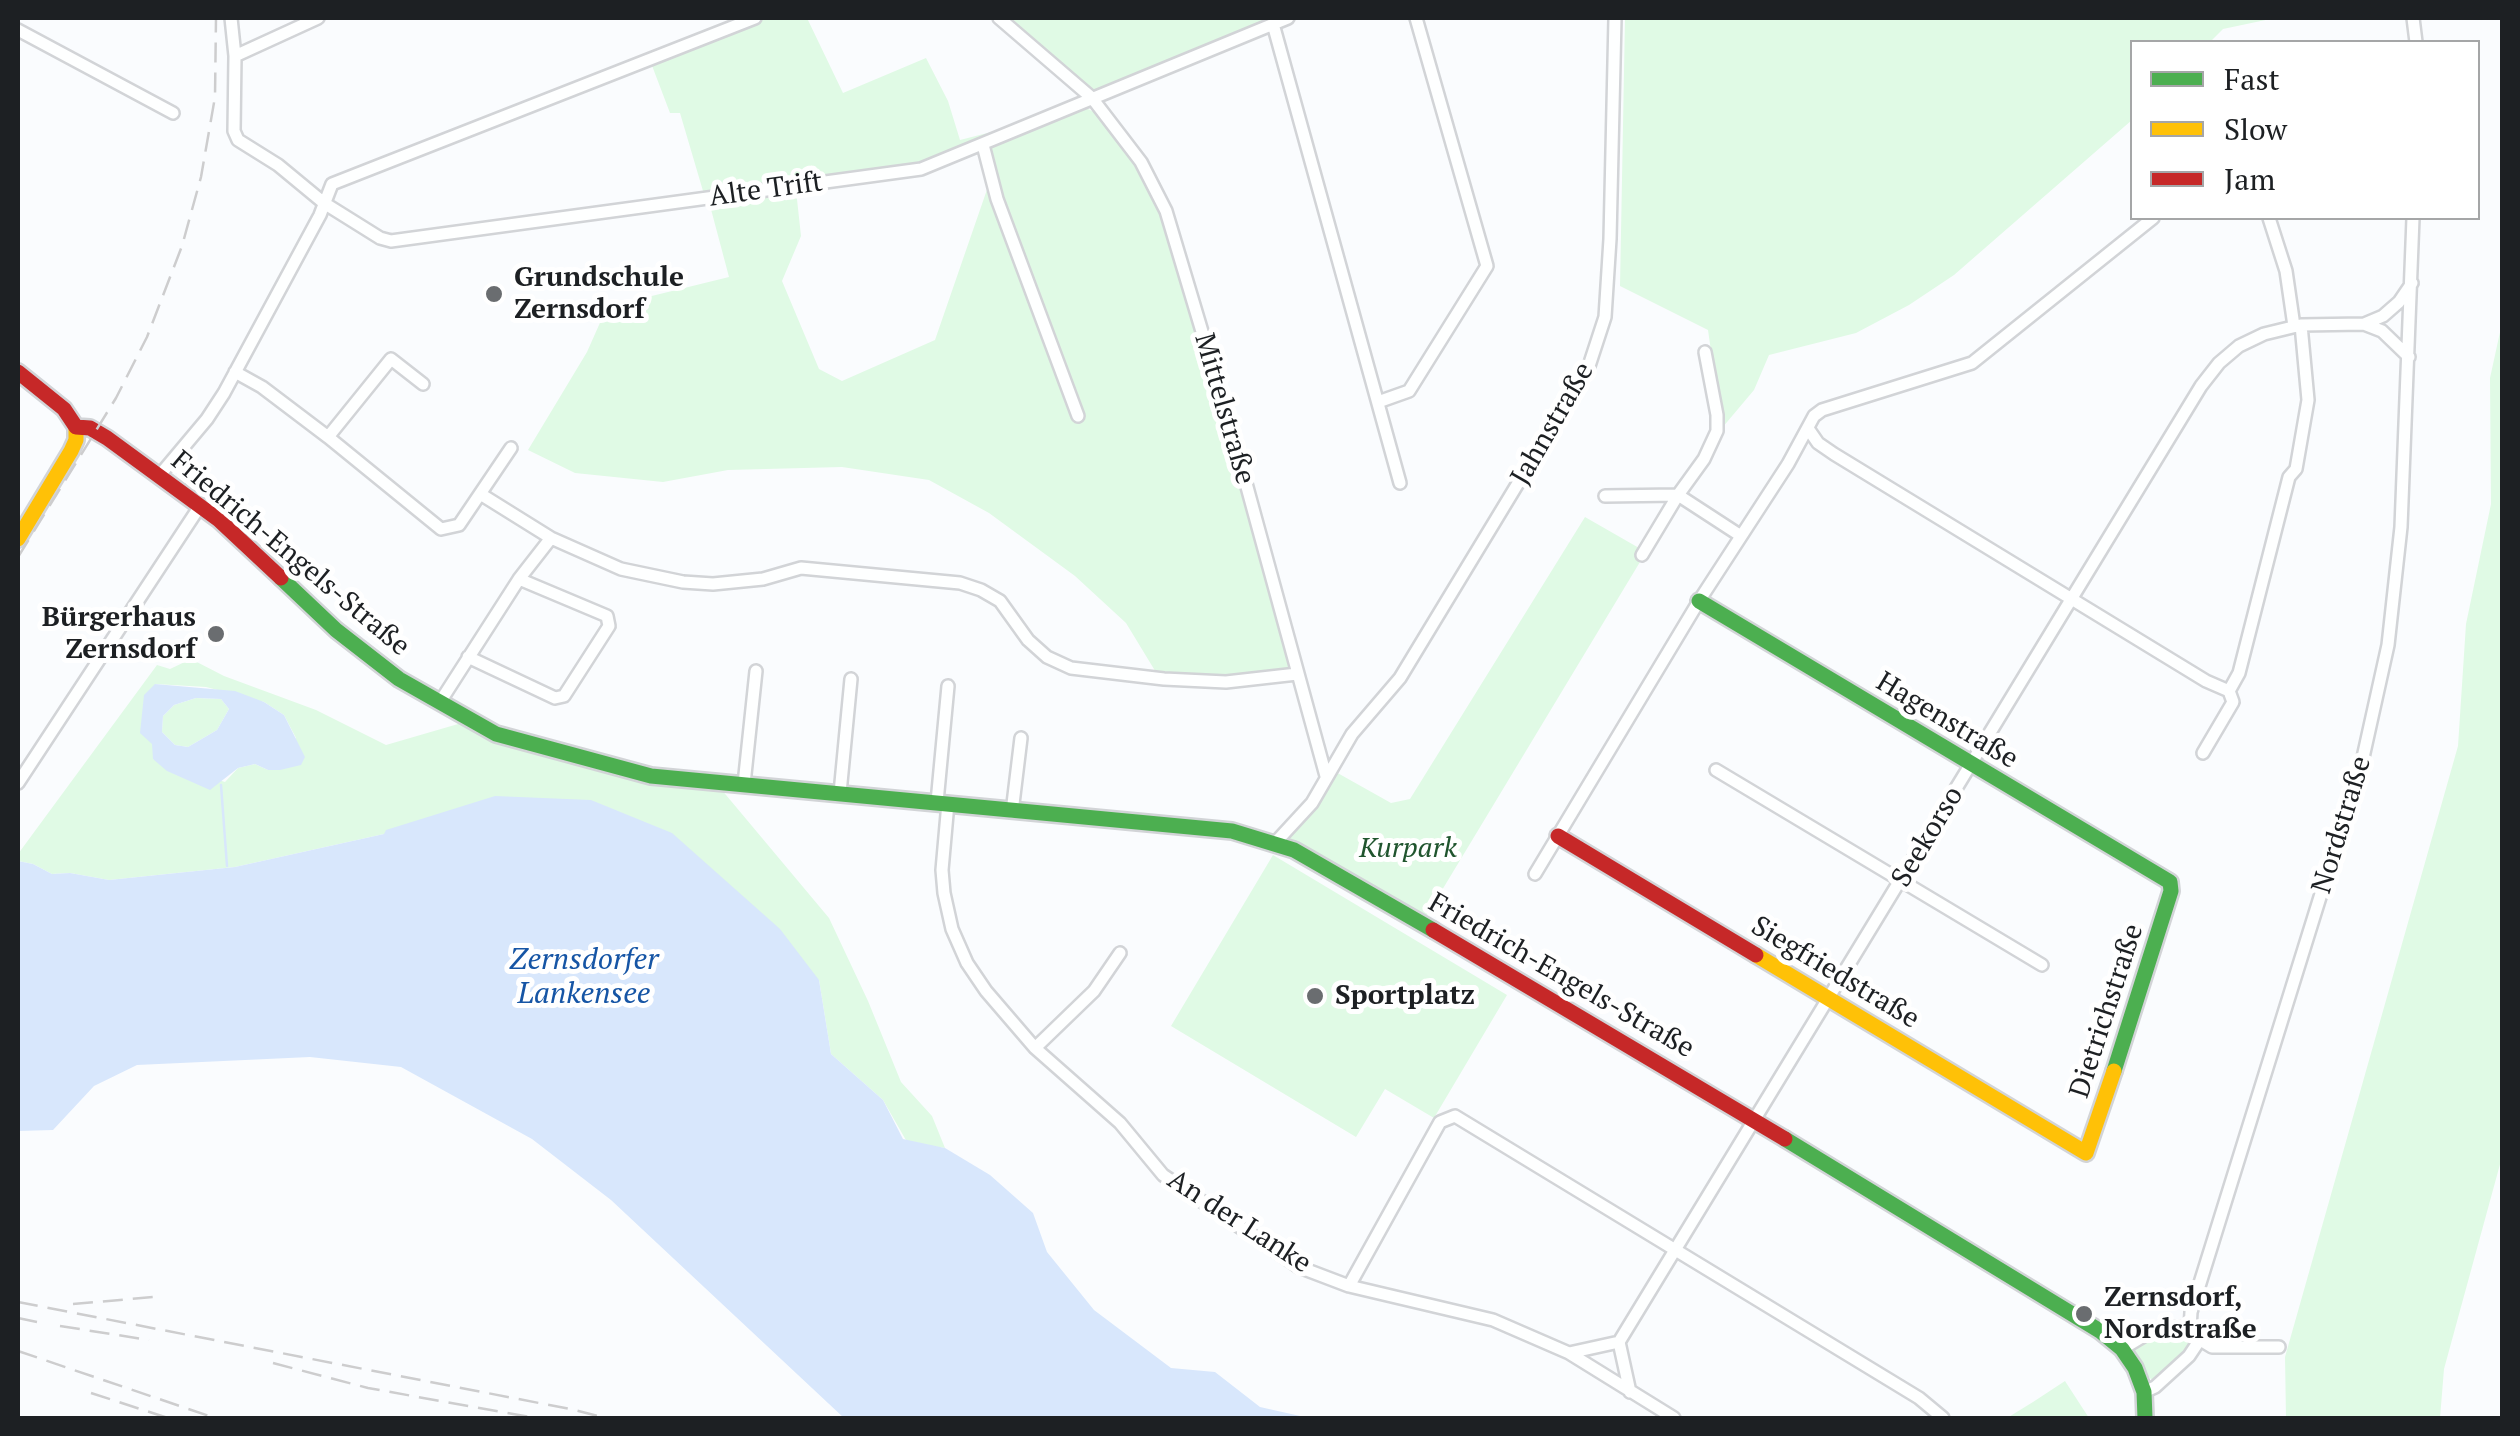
<!DOCTYPE html>
<meta charset="utf-8">
<style>
body{margin:0}
#map{position:relative;width:2520px;height:1436px;overflow:hidden;background:#fafcfe;font-family:"PT Serif",serif}
canvas{display:block}
.frame{position:absolute;inset:0;border:20px solid #1d2023;pointer-events:none}
.legend{position:absolute;left:2130px;top:40px;width:350px;height:180px;box-sizing:border-box;background:#fff;border:2px solid #a5a6a7;margin:0;padding:12px 18px;list-style:none;font-size:30px;color:#1d2023}
.legend li{display:flex;align-items:center;gap:20px;height:50px}
.legend b{width:50px;border:2px solid #a5a6a7}
</style>
<div id="map">
<canvas width="2520" height="1436"></canvas>
<div class="frame"></div>
<ul class="legend">
<li><b style="height:12px;background:#4caf50"></b>Fast</li>
<li><b style="height:12px;background:#ffc107"></b>Slow</li>
<li><b style="height:12px;background:#c62828"></b>Jam</li>
</ul>
</div>
<script>
const ctx = document.querySelector('canvas').getContext('2d');
ctx.lineJoin = 'round';
function fill(path, color) { ctx.fillStyle = color; ctx.fill(path, 'evenodd'); }
const shape = rows => new Path2D(rows.map(r => 'M' + r).join(''));
function trace(path, color, width, dash) { ctx.strokeStyle = color; ctx.lineWidth = width; ctx.lineCap = dash ? 'butt' : 'round'; ctx.setLineDash(dash || []); ctx.stroke(path); }
function drawText(font, color, halo, rows, align = 'center') {
  ctx.font = font + ' "PT Serif",serif'; ctx.lineWidth = 10; ctx.setLineDash([]); ctx.textBaseline = 'middle'; ctx.strokeStyle = halo; ctx.fillStyle = color; for (const [text, x, y, turn = 0] of rows) {
    ctx.save(); ctx.translate(x, y); ctx.rotate((+turn || 0) * Math.PI / 180); ctx.textAlign = isNaN(turn) ? turn : align; if (halo) ctx.strokeText(text, 0, 0); ctx.fillText(text, 0, 0); ctx.restore();
  }
}
fill(shape([
 [758,18,807,18,843,93,926,58,948,101,960,140,1086,108,1096,113,1137,165,1161,212,1292,671,1225,678,1157,674,1126,623,1075,576,989,513,929,480,842,467,728,470,663,482,575,473,528,450,587,352,607,307,729,277,708,198,703,191,680,113,670,113,651,63],
 [981,150,991,178,935,340,842,381,819,369,782,281,801,236,796,190,922,172],
 [1009,18,1284,18,1100,91,1091,92],
 [1625,18,2275,18,2223,29,2210,42,2132,42,2132,120,1954,275,1909,305,1856,333,1769,355,1754,390,1722,428,1708,330,1620,286],
 [2502,323,2502,1157,2444,1369,2440,1418,2286,1418,2285,1357,2458,746,2466,624,2491,504,2490,378],
 [1585,517,1646,552,1424,920,1287,838,1334,771,1391,803,1410,799],
 [191,659,224,676,316,710,386,745,465,722,721,789,829,918,868,1001,901,1082,932,1116,945,1148,907,1142,883,1100,831,1054,819,980,384,834,235,867,109,880,70,873,52,874,33,864,18,861,18,854,157,665,170,669],
 [155,684,206,687,264,702,284,715,296,738,268,770,255,764,238,768,225,782,153,759],
 [196,698,221,699,229,709,217,730,188,747,175,745,162,732,163,716,174,705],
 [1273,855,1507,995,1434,1118,1385,1089,1356,1137,1171,1026],
 [2158,1334,2185,1334,2192,1338,2190,1348,2156,1379,2151,1379,2140,1368,2134,1351,2140,1342],
 [2065,1381,2089,1418,2007,1418,2033,1402]
]), '#e0fae5');
fill(shape([
 [155,684,235,691,264,702,284,715,305,757,301,765,280,770,268,770,255,764,238,768,210,790,167,771,153,759,152,744,140,733,144,695],
 [196,698,221,699,229,709,217,730,188,747,175,745,162,732,163,716,174,705],
 [495,796,591,800,672,833,780,929,819,980,831,1054,883,1100,903,1139,945,1148,990,1175,1033,1213,1047,1252,1094,1310,1171,1368,1215,1372,1260,1407,1309,1418,844,1418,611,1200,532,1139,401,1067,310,1057,137,1065,94,1086,53,1130,18,1131,18,861,33,864,52,874,70,873,109,880,235,867,384,834,386,830]
]), '#d8e7fc');
trace(shape([
 [221,785,227,866]
]), '#d8e7fc', 2.5);
const street = shape([
 [231,18,235,56,234,131,238,140,278,165,324,203,380,238,391,241,921,169,1288,18],
 [999,18,1092,98,1141,162,1166,211,1232,432,1326,776],
 [2413,18,2416,42],
 [1273,24,1400,483],
 [18,30,173,113],
 [235,56,318,18],
 [983,145,997,199,1078,416],
 [2269,218,2286,271,2294,326],
 [2364,324,2382,331,2409,357],
 [235,372,262,387,328,437,441,529,459,525,511,448],
 [1378,402,1409,391,1487,266,1416,18],
 [1809,430,1818,443,1834,454,2206,681,2229,691],
 [328,437,391,359,423,384],
 [160,475,207,419,224,393,320,215,332,184,755,18],
 [482,495,551,538,621,569,683,582,713,584,763,579,801,568,960,583,981,590,1000,601,1028,640,1047,657,1071,668,1164,679,1226,682,1297,674],
 [1605,496,1678,495,1704,459,1717,431,1717,415,1705,352],
 [1642,555,1678,495,1741,536],
 [468,657,555,698,564,696,609,626,607,616,519,579],
 [440,702,519,579,551,538],
 [2203,753,2233,702,2229,691,2239,673,2289,477,2296,469,2308,400,2301,325],
 [1716,770,2042,965],
 [18,783,200,506],
 [744,784,756,671],
 [840,793,851,679],
 [937,802,948,686],
 [948,803,942,870,944,893,952,929,967,963,986,991,1035,1048,1120,1123,1163,1175,1299,1267,1349,1286,1493,1320,1569,1353,1674,1418],
 [1012,812,1021,738],
 [1276,842,1312,803,1352,734,1400,678,1589,366,1605,317,1610,239,1615,18],
 [1535,874,1699,601,1788,464,1814,416,1822,410,1972,363,2153,218],
 [1035,1048,1094,991,1120,953],
 [1349,1286,1440,1122,1455,1116,1919,1398,1943,1418],
 [1619,1342,1630,1392],
 [2122,1349,2157,1328,2179,1327,2212,1347,2279,1347],
 [1569,1353,1619,1342,2201,386,2219,363,2239,346,2264,334,2301,325,2364,324,2383,316,2399,302,2412,283],
 [2144,1392,2155,1387,2189,1356,2197,1344,2190,1328,2191,1312,2362,762,2388,645,2401,527,2413,218]
]);
const fast = shape([
 [281,578,336,630,399,679,496,734,651,776,1232,831,1294,850,1433,930],
 [1699,601,2170,882,2171,891,2114,1071],
 [1785,1139,2100,1331,2122,1349,2135,1368,2144,1392,2145,1418]
]);
const slow = shape([
 [18,539,71,451,76,440,76,427],
 [1756,955,2086,1153,2114,1071]
]);
const jam = shape([
 [18,372,64,409,76,427],
 [76,427,90,428,107,438,219,520,281,578],
 [1558,836,1756,955],
 [1433,930,1785,1139]
]);
trace(street, '#d2d4d7', 16);
trace(fast, '#d2d4d7', 20);
trace(slow, '#d2d4d7', 20);
trace(jam, '#d2d4d7', 20);
trace(street, '#feffff', 11);
trace(fast, '#4caf50', 15);
trace(slow, '#ffc107', 15);
trace(jam, '#c62828', 15);
trace(shape([
 [18,557,116,398,147,337,182,246,201,177,215,97,216,18],
 [18,1302,575,1410,605,1418],
 [73,1304,153,1297],
 [18,1318,37,1322],
 [60,1326,149,1340],
 [18,1351,215,1418],
 [273,1363,368,1388,535,1418],
 [91,1393,168,1418]
]), '#cdcdce', 2.5, [20, 10]);
for (const [x, y, r, color] of [
 [494,294,10,"#6a6d70"],
 [216,634,10,"#6a6d70"],
 [1315,996,10,"#6a6d70"],
 [2084,1314,10,"#6a6d70"]
]) { const dot = new Path2D(); dot.arc(x, y, r, 0, 2 * Math.PI); ctx.fillStyle = color; ctx.fill(dot); trace(dot, '#fff', 4); }
drawText('28px', '#1d2023', '#fff', [
 ["Alte Trift",766,190,-8],
 ["Mittelstraße",1224,409,74],
 ["Jahnstraße",1553,424,-60],
 ["Friedrich-Engels-Straße",290,554,40],
 ["Hagenstraße",1947,721,31],
 ["Nordstraße",2342,825,-73],
 ["Seekorso",1928,837,-59],
 ["Siegfriedstraße",1835,973,31],
 ["Friedrich-Engels-Straße",1561,976,30],
 ["Dietrichstraße",2107,1011,-72],
 ["An der Lanke",1239,1222,33]
]);
drawText('bold 28px', '#1d2023', '#fff', [
 ["Grundschule",514,278],
 ["Zernsdorf",514,310],
 ["Bürgerhaus",196,618,"right"],
 ["Zernsdorf",196,650,"right"],
 ["Sportplatz",1335,996],
 ["Zernsdorf,",2104,1298],
 ["Nordstraße",2104,1330]
], 'left');
drawText('italic 28px', '#20552e', '#fff', [
 ["Kurpark",1408,849]
]);
drawText('italic 30px', '#1655a5', '#fff', [
 ["Zernsdorfer",584,960],
 ["Lankensee",584,994]
]);
</script>
